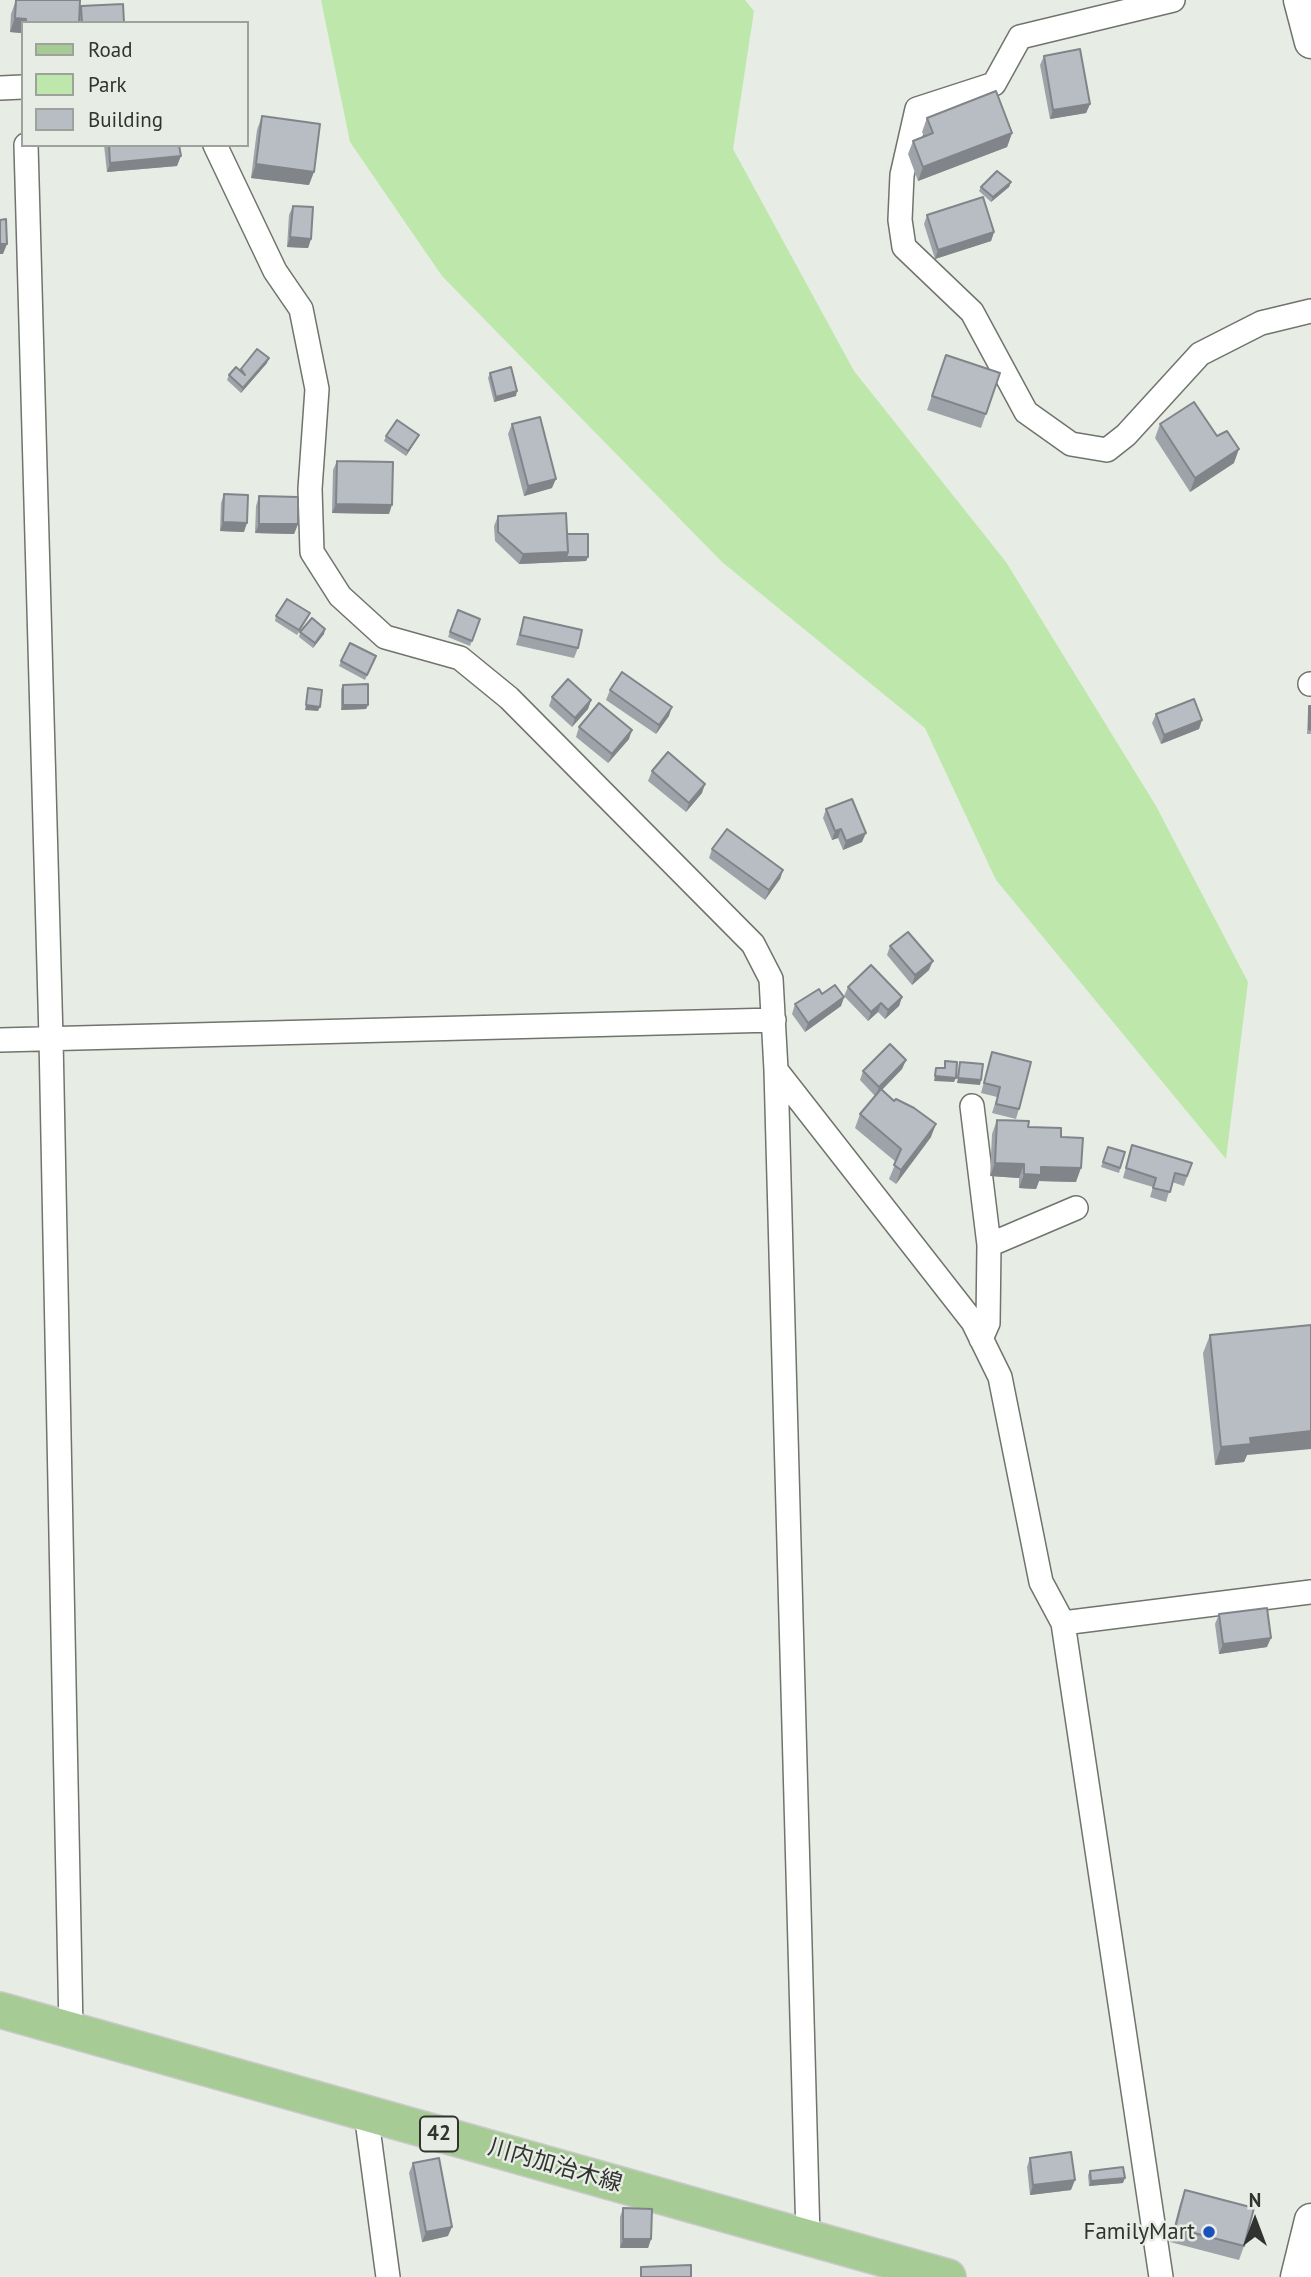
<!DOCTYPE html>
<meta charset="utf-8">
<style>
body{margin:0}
#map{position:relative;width:1311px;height:2277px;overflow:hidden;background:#e7ece4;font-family:"PT Sans",sans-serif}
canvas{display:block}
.legend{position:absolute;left:21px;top:21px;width:228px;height:126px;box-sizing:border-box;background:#e7ece4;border:2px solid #9ea29c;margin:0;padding:9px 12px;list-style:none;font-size:21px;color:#313330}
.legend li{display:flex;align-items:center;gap:14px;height:35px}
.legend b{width:35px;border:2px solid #9ea29c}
.north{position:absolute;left:1220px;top:2186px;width:70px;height:70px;-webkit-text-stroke:5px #e7ece4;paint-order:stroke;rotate:0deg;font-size:19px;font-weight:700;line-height:28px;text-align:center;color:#313330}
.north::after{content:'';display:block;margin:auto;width:24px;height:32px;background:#313330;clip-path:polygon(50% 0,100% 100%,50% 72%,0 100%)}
</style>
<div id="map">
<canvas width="1311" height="2277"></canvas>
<ul class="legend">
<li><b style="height:9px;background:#a7cb94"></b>Road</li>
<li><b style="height:19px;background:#bee8ab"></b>Park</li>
<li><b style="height:19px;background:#b8bdc4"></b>Building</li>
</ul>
<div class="north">N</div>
</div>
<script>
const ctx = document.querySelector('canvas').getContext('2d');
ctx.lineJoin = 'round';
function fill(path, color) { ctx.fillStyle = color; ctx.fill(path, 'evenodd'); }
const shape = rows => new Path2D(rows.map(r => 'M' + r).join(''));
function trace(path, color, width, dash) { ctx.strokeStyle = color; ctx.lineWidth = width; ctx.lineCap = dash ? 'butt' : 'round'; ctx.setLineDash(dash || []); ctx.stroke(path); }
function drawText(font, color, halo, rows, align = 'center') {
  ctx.font = font + ' "PT Sans","Noto Sans JP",sans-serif'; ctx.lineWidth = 5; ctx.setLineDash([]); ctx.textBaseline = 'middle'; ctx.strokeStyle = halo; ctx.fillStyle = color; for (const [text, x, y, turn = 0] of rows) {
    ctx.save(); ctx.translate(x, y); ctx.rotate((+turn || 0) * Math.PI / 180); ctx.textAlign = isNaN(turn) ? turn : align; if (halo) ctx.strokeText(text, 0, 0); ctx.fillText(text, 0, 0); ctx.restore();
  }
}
fill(shape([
 [321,0,745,0,754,11,733,149,854,371,1006,562,1156,806,1248,982,1226,1159,996,880,925,728,722,562,442,276,350,142]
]), '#bee8ab');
const minor = shape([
 [1173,0,1020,37,994,84,917,109,902,175,900,220,904,247,972,312,1026,412,1071,444,1107,450,1126,435,1200,354,1261,323,1311,311],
 [0,88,23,87],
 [26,145,51,1038,71,2029],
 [215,145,275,271,301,309,317,389,310,489,312,552,340,596,385,637,460,658,509,698,753,944,771,979,776,1070,808,2237],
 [1310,684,1311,684],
 [0,1040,774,1020],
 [776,1070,973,1322,1000,1377,1041,1582,1063,1623,1161,2277],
 [972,1106,989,1245,988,1323,981,1339],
 [989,1245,1076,1208],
 [1063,1623,1311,1592],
 [366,2113,388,2277]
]);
const secondary = shape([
 [1300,0,1311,42],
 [1297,2277,1311,2220]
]);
const primary = shape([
 [0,2010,948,2277]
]);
trace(minor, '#6f746d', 26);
trace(secondary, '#6f746d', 35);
trace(primary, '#c9cac9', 38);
trace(minor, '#fff', 23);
trace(secondary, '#fff', 32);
trace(primary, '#a7cb94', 35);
fill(shape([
 [16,0,79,11,81,6,124,23,23,23,23,52,21,52,21,33,10,32,11,14],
 [1044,56,1090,104,1086,113,1050,119,1040,65],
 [262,116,309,185,251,178,257,130],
 [927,118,1012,133,1007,147,918,181,908,154,913,141,924,136,922,132],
 [104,145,179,145,177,166,107,172],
 [1011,182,1009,187,991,202,979,191,981,187],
 [293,206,311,239,308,248,287,247,289,215],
 [927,215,994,232,991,241,935,259,924,224],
 [946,355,1000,373,981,428,927,410],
 [267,363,241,393,227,380,229,375,240,370,241,369],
 [490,373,516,396,494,402,488,378],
 [512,424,552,488,524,496,508,434],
 [1160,424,1234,463,1190,492,1155,438],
 [419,435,417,439,406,456,384,441,386,436],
 [337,461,389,514,332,513,333,470],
 [224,494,244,532,220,531,221,503],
 [259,496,298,524,294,534,255,533,256,506],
 [498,516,567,534,588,557,586,561,519,564,495,541,494,526],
 [458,610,480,619,470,646,448,637],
 [310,613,308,618,297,635,275,621,276,616],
 [524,617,578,648,574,658,516,645],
 [300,632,324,634,313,648,299,637],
 [376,656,365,680,339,666,341,661],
 [343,685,368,705,366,709,341,710,341,689],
 [610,690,669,716,656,734,606,700],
 [552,697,591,700,588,709,572,727,549,706],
 [1309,706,1311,734,1307,734,1308,711],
 [1156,714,1202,720,1199,729,1161,744,1152,723],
 [579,727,629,739,608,763,576,737],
 [652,771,702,793,686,812,648,781],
 [826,809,862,842,843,850,838,838,832,840,823,818],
 [712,849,783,870,780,879,765,900,709,858],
 [890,946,929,970,912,985,887,955],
 [848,987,902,997,899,1006,885,1019,878,1012,868,1021,844,996],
 [822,994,844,997,841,1006,805,1032,792,1014,795,1004],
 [992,1052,1019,1109,1016,1119,992,1113,997,1097,981,1093],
 [906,1060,902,1069,882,1090,931,1137,896,1184,889,1179,896,1162,855,1128,860,1114,875,1096,860,1080,863,1071],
 [997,1120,1028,1127,1061,1137,1076,1182,1039,1181,1036,1189,1019,1188,1019,1178,990,1176,992,1134],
 [1132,1145,1192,1163,1184,1186,1172,1182,1166,1202,1150,1197,1153,1187,1123,1178],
 [1108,1147,1125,1152,1119,1173,1101,1167],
 [1210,1335,1247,1455,1244,1462,1215,1465,1203,1353],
 [1219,1614,1267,1647,1219,1654,1215,1624],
 [1030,2158,1071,2190,1030,2195,1027,2167],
 [413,2163,448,2236,422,2242,409,2173],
 [1090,2171,1123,2183,1089,2186,1088,2175],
 [1185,2190,1244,2246,1239,2260,1170,2242,1180,2204],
 [623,2208,651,2239,648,2248,620,2248,620,2217]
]), '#9ea3a9');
fill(shape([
 [15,18,26,19,24,23,23,23,23,27,21,33,10,32],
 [1090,104,1086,113,1050,119,1053,110],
 [1012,133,1007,147,918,181,923,167],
 [181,156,177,166,107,172,110,163],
 [256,164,314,172,309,185,251,178],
 [1011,182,1009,187,991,202,993,197],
 [994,232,991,241,935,259,938,250],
 [290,237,311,239,308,248,287,247],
 [0,244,7,244,3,254,0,254],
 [269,358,267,363,241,393,243,388],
 [517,391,516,396,494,402,496,397],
 [419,435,417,439,406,456,408,451],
 [1239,449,1234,463,1190,492,1195,478],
 [556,479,552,488,524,496,528,486],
 [336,504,392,505,389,514,332,513],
 [223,522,247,523,244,532,220,531],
 [259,524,298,524,294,534,255,533],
 [568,552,588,557,586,561,519,564,523,554],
 [325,629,324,634,313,648,315,643],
 [591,700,588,709,572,727,575,718],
 [306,705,320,707,318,711,305,710],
 [343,705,368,705,366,709,341,710],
 [672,707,669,716,656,734,659,725],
 [1202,720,1199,729,1161,744,1164,735],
 [632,730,629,739,608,763,612,754],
 [705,784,702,793,686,812,689,803],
 [841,829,838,838,832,840,835,831],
 [866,833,862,842,843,850,846,841],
 [783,870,780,879,765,900,769,890],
 [933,961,929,970,912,985,915,975],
 [844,997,841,1006,805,1032,808,1023],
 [902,997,899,1006,885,1019,888,1010],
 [881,1003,878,1012,868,1021,871,1012],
 [906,1060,902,1069,876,1096,879,1087],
 [935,1076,956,1078,954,1082,934,1081],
 [958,1078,981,1080,980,1085,957,1083],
 [936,1124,931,1137,896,1184,901,1170],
 [995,1163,1024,1164,1019,1178,990,1176],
 [1041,1167,1081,1168,1076,1182,1039,1181,1036,1189,1019,1188,1024,1174],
 [1311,1431,1311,1449,1247,1455,1244,1462,1215,1465,1221,1447,1250,1438],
 [1271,1638,1267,1647,1219,1654,1223,1644],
 [1125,2178,1123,2183,1089,2186,1091,2181],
 [1075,2180,1071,2190,1030,2195,1033,2185],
 [452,2227,448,2236,422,2242,426,2232],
 [623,2239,651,2239,648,2248,620,2248]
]), '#818489');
const building = shape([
 [16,0,80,0,79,23,26,23,26,19,15,18,16,0],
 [123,4,124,23,82,23,81,6,123,4],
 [1080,49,1090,104,1053,110,1044,56,1080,49],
 [996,91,1012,133,923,167,913,141,933,133,927,118,996,91],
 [262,116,320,124,314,172,256,164,262,116],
 [109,145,179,145,181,156,110,163,109,145],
 [997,171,1011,182,993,197,981,187,997,171],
 [983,197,994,232,938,250,927,215,983,197],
 [293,206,313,207,311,239,290,237,293,206],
 [6,219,7,244,0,244,0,220,6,219],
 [257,349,269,358,243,388,229,375,236,367,245,375,241,369,257,349],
 [946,355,1000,373,986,414,932,396,946,355],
 [511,367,517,391,496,397,490,373,511,367],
 [1194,402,1217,436,1227,431,1239,449,1195,478,1160,424,1194,402],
 [540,417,556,479,528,486,512,424,540,417],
 [397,420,419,435,408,451,386,436,397,420],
 [337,461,393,462,392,505,336,504,337,461],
 [224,494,248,495,247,523,223,522,224,494],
 [259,496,298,497,298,524,259,524,259,496],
 [566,513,568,552,523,554,498,532,498,516,566,513],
 [567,534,588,534,588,557,566,557,568,552,567,534],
 [287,599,310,613,299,630,276,616,287,599],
 [458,610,480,619,472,641,450,632,458,610],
 [524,617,582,630,578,648,520,635,524,617],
 [312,618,325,629,315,643,300,632,312,618],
 [350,643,376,656,367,675,341,661,350,643],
 [622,672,672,707,659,725,610,690,622,672],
 [568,679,591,700,575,718,552,697,568,679],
 [368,684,368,705,343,705,343,685,368,684],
 [308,688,322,690,320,707,306,705,308,688],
 [1194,699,1202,720,1164,735,1156,714,1194,699],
 [599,703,632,730,612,754,579,727,599,703],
 [1309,706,1311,706,1311,730,1309,729,1309,706],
 [668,752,705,784,689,803,652,771,668,752],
 [852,799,866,833,846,841,841,829,835,831,826,809,852,799],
 [727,829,783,870,769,890,712,849,727,829],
 [908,932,933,961,915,975,890,946,908,932],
 [871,965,902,997,888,1010,881,1003,871,1012,848,987,871,965],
 [835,985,844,997,808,1023,795,1004,819,989,822,994,835,985],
 [890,1044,906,1060,879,1087,863,1071,890,1044],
 [992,1052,1031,1062,1019,1109,996,1104,1000,1087,984,1083,992,1052],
 [945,1061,957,1062,956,1078,935,1076,936,1068,945,1068,945,1061],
 [960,1062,983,1064,981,1080,958,1078,960,1062],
 [881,1089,894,1101,896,1099,914,1108,936,1124,901,1170,894,1165,901,1149,860,1114,881,1089],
 [997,1120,1029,1121,1028,1127,1061,1128,1061,1137,1083,1138,1081,1168,1041,1167,1041,1175,1024,1174,1024,1164,995,1163,997,1120],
 [1132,1145,1192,1163,1187,1176,1175,1173,1170,1192,1153,1188,1156,1178,1126,1168,1132,1145],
 [1108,1147,1125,1152,1120,1168,1103,1162,1108,1147],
 [1311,1325,1311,1431,1250,1438,1251,1444,1221,1447,1210,1335,1311,1325],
 [1267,1608,1271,1638,1223,1644,1219,1614,1267,1608],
 [1071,2152,1075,2180,1033,2185,1030,2158,1071,2152],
 [439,2158,452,2227,426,2232,413,2163,439,2158],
 [1123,2167,1125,2178,1091,2181,1090,2171,1123,2167],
 [1185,2190,1254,2208,1244,2246,1175,2228,1185,2190],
 [623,2208,652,2209,651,2239,623,2239,623,2208],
 [691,2265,691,2277,641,2277,641,2267,691,2265]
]);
fill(building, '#b8bdc4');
trace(building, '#818489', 2);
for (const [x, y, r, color] of [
 [1209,2232,7,"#1b51bd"]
]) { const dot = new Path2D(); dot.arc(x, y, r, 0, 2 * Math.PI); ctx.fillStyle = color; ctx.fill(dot); trace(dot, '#e7ece4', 2.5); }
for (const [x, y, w] of [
 [439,2134,38]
]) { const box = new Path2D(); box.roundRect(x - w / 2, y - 17.5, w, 35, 5); ctx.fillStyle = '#e7ece4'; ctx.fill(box); trace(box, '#313330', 2); }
drawText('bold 21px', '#313330', null, [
 ["42",439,2134]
]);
drawText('23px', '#313330', '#e7ece4', [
 ["川内加治木線",555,2166,16]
]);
drawText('23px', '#313330', '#e7ece4', [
 ["FamilyMart",1195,2232]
], 'right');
</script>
